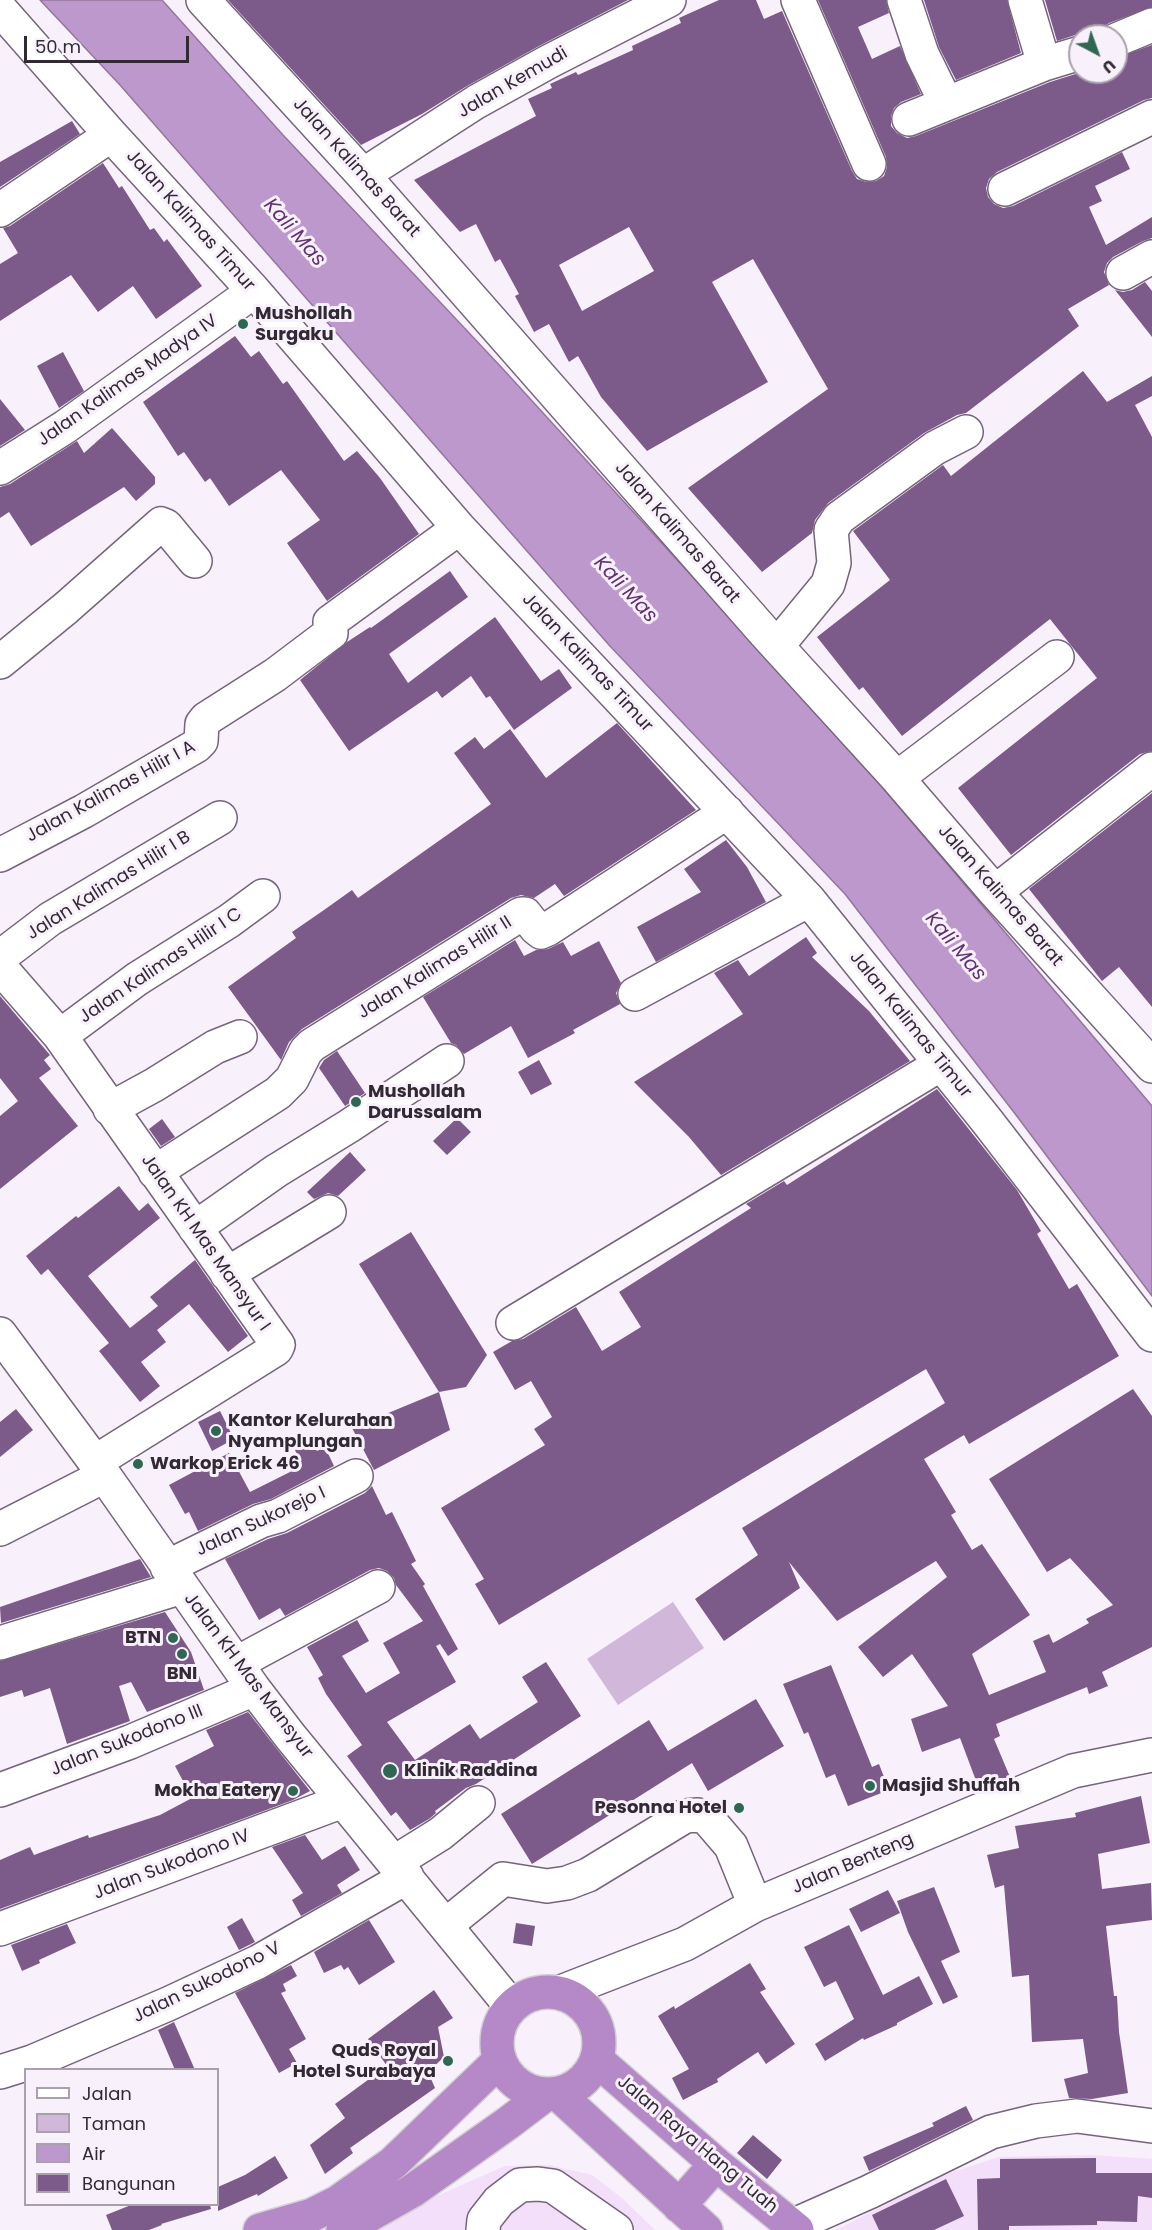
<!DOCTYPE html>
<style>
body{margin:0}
#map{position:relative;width:1152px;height:2230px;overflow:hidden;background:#f8f0fb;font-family:Poppins,sans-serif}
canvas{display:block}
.legend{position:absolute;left:24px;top:2068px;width:195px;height:138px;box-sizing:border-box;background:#f8f0fb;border:2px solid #a8a1ab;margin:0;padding:8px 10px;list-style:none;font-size:18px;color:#312a34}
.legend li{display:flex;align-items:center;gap:12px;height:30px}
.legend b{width:30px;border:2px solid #a8a1ab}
.north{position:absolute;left:1068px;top:24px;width:60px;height:60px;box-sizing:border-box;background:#f8f0fb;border:2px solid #a8a1ab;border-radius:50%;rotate:139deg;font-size:16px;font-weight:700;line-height:24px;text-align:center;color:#312a34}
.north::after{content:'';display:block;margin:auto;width:21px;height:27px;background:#2e6852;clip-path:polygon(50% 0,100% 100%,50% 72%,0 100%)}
.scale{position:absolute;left:24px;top:36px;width:165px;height:27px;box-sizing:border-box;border:3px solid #312a34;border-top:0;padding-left:8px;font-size:18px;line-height:21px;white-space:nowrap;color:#312a34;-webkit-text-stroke:4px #f8f0fb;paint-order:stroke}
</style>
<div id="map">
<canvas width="1152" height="2230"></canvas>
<ul class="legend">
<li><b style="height:8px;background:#fff"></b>Jalan</li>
<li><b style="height:16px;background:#d1b8db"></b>Taman</li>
<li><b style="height:16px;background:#bd98cc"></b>Air</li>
<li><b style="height:16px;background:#7c5a8a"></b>Bangunan</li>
</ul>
<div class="north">U</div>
<div class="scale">50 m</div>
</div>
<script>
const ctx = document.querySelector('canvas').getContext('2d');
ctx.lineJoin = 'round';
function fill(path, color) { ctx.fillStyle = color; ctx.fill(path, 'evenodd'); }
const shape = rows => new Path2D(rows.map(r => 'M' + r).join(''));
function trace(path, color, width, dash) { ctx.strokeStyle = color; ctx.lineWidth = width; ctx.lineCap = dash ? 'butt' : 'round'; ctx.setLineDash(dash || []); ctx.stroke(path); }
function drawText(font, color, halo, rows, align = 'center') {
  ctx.font = font + ' Poppins,sans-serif'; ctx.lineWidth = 6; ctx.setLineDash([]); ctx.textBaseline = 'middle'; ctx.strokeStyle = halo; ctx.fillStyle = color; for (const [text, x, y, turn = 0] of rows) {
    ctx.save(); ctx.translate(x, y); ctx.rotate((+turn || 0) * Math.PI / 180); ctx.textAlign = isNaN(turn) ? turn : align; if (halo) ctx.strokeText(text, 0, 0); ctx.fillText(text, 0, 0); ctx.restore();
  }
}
fill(shape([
 [1091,2155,1152,2159,1152,2230,836,2230,944,2175,998,2157],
 [549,2165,592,2175,622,2198,655,2230,365,2230,364,2228,505,2166]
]), '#f3dffa');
fill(shape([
 [673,1602,704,1648,618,1705,587,1659]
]), '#d1b8db');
const water = shape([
 [40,0,162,0,283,135,502,368,856,756,1152,1106,1152,1296,1013,1111,845,894,609,645,120,85,40,0]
]);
fill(water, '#bd98cc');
trace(water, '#93779e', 1.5);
fill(shape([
 [228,0,628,0,539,46,467,86,422,114,361,145],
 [719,0,756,0,764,19,782,11,852,171,857,179,866,182,876,181,884,176,887,167,886,157,818,0,886,0,889,13,858,27,872,59,900,46,921,94,901,102,894,108,891,116,891,126,897,133,907,138,916,136,1050,82,1082,72,1116,72,1116,58,1152,45,1152,98,1144,100,997,172,989,179,986,188,988,197,994,204,1003,208,1013,206,1122,152,1130,169,1095,186,1102,201,1089,207,1106,245,1152,217,1152,238,1143,241,1113,257,1107,263,1104,272,1109,285,1068,309,1079,326,966,413,957,415,924,433,828,503,815,520,812,533,762,572,688,488,828,389,753,259,712,282,768,382,647,451,601,397,578,356,569,362,549,324,534,332,515,296,519,294,500,259,495,262,476,224,460,232,414,180,536,116,528,99,552,88,550,84,576,72,578,75,633,50,632,46,681,23,679,18],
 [629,227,654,271,582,311,559,265],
 [924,0,1007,0,1021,53,956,80,939,47],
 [1045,0,1152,0,1152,7,1109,23,1102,28,1098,36,1075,35,1057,41],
 [72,121,80,134,0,187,0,162],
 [103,163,119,188,122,186,150,230,154,228,164,242,167,239,202,286,156,319,133,286,98,312,71,275,0,321,0,264,18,253,3,228,10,226],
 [1145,282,1152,291,1152,337,1115,290,1123,292,1132,290],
 [235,336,251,357,259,351,283,384,287,381,344,461,357,451,380,478,419,534,327,601,287,543,320,520,281,470,229,506,210,478,205,482,184,452,178,456,143,402],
 [63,352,84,391,59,408,37,366],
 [1083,371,1107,402,1152,376,1152,396,1135,405,1152,437,1152,751,1140,754,1011,855,958,788,1097,678,1050,619,902,736,863,687,859,690,817,637,890,580,853,531,943,465,951,476],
 [0,399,25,430,0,446],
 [112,428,155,477,155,484,136,501,124,487,31,546,9,512,0,518,0,487,10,484,77,441,84,453],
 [450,571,468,597,389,654,408,683,495,617,541,681,559,669,572,688,514,730,490,696,486,698,471,676,442,698,437,691,349,751,300,680,347,642,370,627,371,628],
 [617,723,696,810,564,896,555,884,534,898,521,895,511,898,302,1029,289,1042,281,1060,228,987,296,938,292,932,324,910,352,890,358,898,491,804,454,753,475,737,484,749,510,729,546,778],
 [1152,793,1152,1007,1119,967,1102,981,1029,889],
 [726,840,747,867,766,902,656,962,637,927,701,892,684,869],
 [806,937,817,953,812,957,869,1011,910,1061,721,1175,689,1137,634,1082,743,1014,714,973,738,960,749,976],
 [515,940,524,956,536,950,548,949,563,942,571,956,599,941,621,983,616,993,620,1004,573,1030,575,1033,528,1058,511,1026,464,1054,456,1045,451,1043,423,997],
 [0,996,50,1055,44,1060,51,1069,39,1078,78,1126,0,1189,0,1116,18,1101,0,1078],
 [337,1051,365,1093,345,1106,319,1068,324,1060],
 [539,1060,552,1084,531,1095,518,1072],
 [937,1089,1017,1190,1041,1231,1037,1234,1069,1289,1077,1284,1119,1356,969,1444,964,1435,924,1459,956,1512,951,1515,972,1550,982,1544,1030,1615,972,1654,989,1695,1046,1672,1033,1641,1049,1634,1053,1643,1089,1623,1086,1619,1113,1605,1070,1558,1047,1572,989,1479,1133,1389,1152,1416,1152,1647,1102,1672,1108,1686,1089,1694,1087,1687,996,1724,1000,1736,994,1739,1010,1777,977,1791,972,1779,975,1778,960,1738,922,1752,911,1719,948,1706,912,1654,883,1677,858,1647,947,1577,936,1561,837,1621,789,1562,800,1588,724,1641,695,1599,758,1555,742,1528,945,1403,926,1369,499,1625,475,1584,484,1579,441,1508,545,1445,534,1429,552,1417,531,1381,515,1390,493,1352,512,1341,523,1339,576,1307,602,1351,641,1327,619,1292,751,1208,746,1204,784,1181,787,1185],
 [457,1118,471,1132,447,1155,433,1141],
 [162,1119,175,1137,161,1146,149,1129],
 [350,1152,366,1170,338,1196,328,1193,314,1199,307,1192],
 [119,1186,139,1211,148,1203,160,1218,88,1276,130,1328,158,1306,150,1297,195,1260,248,1336,228,1352,189,1304,157,1330,166,1342,141,1362,160,1386,140,1402,99,1351,109,1343,48,1269,41,1275,26,1256,76,1216,78,1218],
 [411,1232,487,1355,466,1387,439,1392,359,1264],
 [439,1392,450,1430,374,1470,352,1428],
 [16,1409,33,1430,0,1457,0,1422],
 [220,1411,234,1439,212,1451,198,1422],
 [312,1441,317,1451,325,1447,334,1466,271,1499,253,1504,198,1531,189,1512,185,1514,169,1485,229,1453,250,1492,302,1466,295,1450],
 [372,1486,386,1515,392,1512,416,1561,411,1564,425,1584,423,1586,458,1649,448,1656,440,1644,436,1646,456,1682,387,1722,415,1760,470,1724,480,1739,538,1702,522,1677,546,1662,581,1716,476,1784,466,1788,435,1811,436,1813,429,1819,410,1830,396,1812,391,1816,347,1756,362,1745,326,1694,318,1678,323,1675,307,1647,357,1620,369,1641,342,1656,366,1693,400,1673,383,1643,423,1621,396,1585,394,1578,387,1571,379,1568,370,1570,285,1616,280,1608,259,1620,225,1559,268,1539,287,1533,365,1493],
 [140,1559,151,1577,1,1623,0,1607],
 [165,1612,191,1652,204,1690,147,1712,131,1682,119,1686,130,1721,67,1744,50,1688,24,1697,22,1690,0,1697,0,1661],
 [831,1665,872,1767,879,1764,889,1790,848,1806,835,1774,826,1778,808,1732,804,1734,783,1684],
 [756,1699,784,1746,708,1791,692,1763,532,1864,501,1814,649,1720,668,1751],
 [248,1712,310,1791,293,1800,0,1909,0,1860,30,1847,34,1855,88,1835,89,1838,160,1815,192,1798,175,1766,214,1746,206,1730],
 [1141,1796,1150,1843,1098,1854,1102,1889,1151,1883,1152,1920,1106,1926,1114,1996,1117,1996,1119,2032,1128,2093,1092,2099,1069,2098,1064,2079,1088,2073,1083,2039,1032,2042,1029,1975,1012,1977,1004,1885,995,1888,987,1855,1019,1848,1015,1826,1076,1817,1075,1813],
 [305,1835,322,1860,345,1846,360,1870,337,1885,342,1893,301,1916,292,1900,303,1893,272,1847],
 [934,1887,960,1952,941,1961,958,1997,943,2004,908,1932,897,1901],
 [888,1890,900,1913,861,1932,849,1909],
 [242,1918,255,1942,239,1950,227,1927],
 [369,1920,395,1962,359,1985,348,1967,344,1970,341,1965,324,1973,314,1952],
 [516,1923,535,1926,532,1946,513,1943],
 [67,1924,76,1943,39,1960,40,1963,22,1971,11,1945],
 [849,1925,883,1995,919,1976,933,2004,897,2023,897,2025,864,2040,863,2038,825,2061,815,2044,854,2019,836,1981,824,1987,804,1947],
 [750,1963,766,1989,760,1992,795,2044,766,2064,758,2052,717,2079,718,2082,683,2100,672,2078,689,2069,658,2016,674,2006,675,2009],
 [291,1965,297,1976,283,1984,286,1991,281,1993,306,2039,289,2049,297,2063,279,2073,235,1993],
 [434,1990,453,2018,438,2027,444,2057,428,2072,435,2088,350,2148,353,2153,325,2174,310,2145,345,2118,335,2104,387,2066,368,2039],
 [174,2022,195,2070,175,2070,158,2030],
 [966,2106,973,2120,869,2171,863,2157,934,2126,932,2123],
 [753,2135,782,2160,767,2179,737,2153],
 [275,2156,288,2178,258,2196,257,2194,218,2211,218,2187,245,2175],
 [1096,2158,1096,2173,1152,2173,1152,2198,1138,2196,1137,2222,1097,2221,1097,2225,1009,2226,1009,2230,978,2230,977,2179,1000,2178,1000,2159],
 [946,2179,964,2216,934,2230,879,2230,872,2215],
 [131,2205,210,2205,211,2209,161,2224,162,2225,149,2230,112,2230,106,2215]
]), '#7c5a8a');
const minor = shape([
 [203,0,363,175,765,633,897,778,995,892,1152,1066],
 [798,0,869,164],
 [904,0,922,54,946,103],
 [1025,0,1044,64],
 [0,9,111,135,254,291,459,528,809,900,987,1121,1152,1335],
 [1116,40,1152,25],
 [909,119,1044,64,1080,53],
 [363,175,476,102,548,62,669,0],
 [1005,189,1152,117],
 [0,210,111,135],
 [1123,273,1152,257],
 [0,468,65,427,254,291],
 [777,646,828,584,834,563,831,530,839,518,935,448,966,432],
 [0,662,66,608,161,524,166,526,195,561],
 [897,778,1057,657],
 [0,855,84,811,196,746,201,741,202,724,206,719,275,675,328,635,331,633,330,622,459,528],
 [995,892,1152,769],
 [0,957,50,919,220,818],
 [0,967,60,1036,278,1345,276,1349,95,1462],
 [635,994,809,900],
 [60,1036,137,979,229,921,263,896],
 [110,1109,154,1085,215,1047,240,1037],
 [155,1172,278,1093,292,1079,306,1051,312,1045,521,914,525,914,536,928,541,932,548,929,727,812],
 [195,1228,276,1171,349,1126,447,1061],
 [227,1274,329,1212],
 [513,1323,941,1064],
 [0,1334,95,1462,254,1689,290,1736,511,2006],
 [0,1529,104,1476],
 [167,1567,261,1521,278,1516,356,1476],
 [0,1643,182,1587],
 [237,1663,378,1587],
 [0,1790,130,1742,254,1689],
 [395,1862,440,1834,478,1803],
 [446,1925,503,1879,547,1886,567,1883,588,1875,685,1816,698,1815,707,1818,731,1846,755,1905],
 [0,1929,343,1801],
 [561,1992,685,1944,755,1905,1073,1771,1152,1755],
 [0,2072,32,2062,168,2004,258,1962,407,1877],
 [792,2226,869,2192,991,2132,1036,2121,1077,2116,1152,2126],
 [483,2230,484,2220,499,2201,520,2185,538,2184,553,2186,616,2230]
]);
const highway = shape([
 '497 2043a51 51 0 1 1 102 0a51 51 0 1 1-102 0Z',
 [597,2060,716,2164,797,2230],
 [558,2094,706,2230],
 [679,2206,716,2164],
 [260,2230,312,2215,338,2202,393,2163,499,2061],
 [343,2230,412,2191,508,2123,545,2095]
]);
trace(minor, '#75647c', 36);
trace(highway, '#d2d0d2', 36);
trace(minor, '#fff', 33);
trace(highway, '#b588c7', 33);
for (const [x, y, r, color] of [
 [243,324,6,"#2e6852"],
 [356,1102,6,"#2e6852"],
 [216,1431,6,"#2e6852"],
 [138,1464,6,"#2e6852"],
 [173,1638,6,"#2e6852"],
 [182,1654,6,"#2e6852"],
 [390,1771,8,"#2e6852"],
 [870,1786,6,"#2e6852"],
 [293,1791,6,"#2e6852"],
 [739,1808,6,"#2e6852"],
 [448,2061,6,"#2e6852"]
]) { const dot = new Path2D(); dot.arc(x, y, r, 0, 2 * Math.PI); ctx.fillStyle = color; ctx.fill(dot); trace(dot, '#f8f0fb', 2); }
drawText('18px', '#312a34', '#f8f0fb', [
 ["Jalan Kemudi",513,83,-30],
 ["Jalan Kalimas Barat",356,168,48],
 ["Jalan Kalimas Timur",190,221,48],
 ["Jalan Kalimas Madya IV",128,381,-35],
 ["Jalan Kalimas Barat",677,533,49],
 ["Jalan Kalimas Timur",587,663,47],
 ["Jalan Kalimas Hilir I A",111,792,-29],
 ["Jalan Kalimas Hilir I B",109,886,-32],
 ["Jalan Kalimas Barat",1000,896,49],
 ["Jalan Kalimas Hilir I C",161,966,-34],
 ["Jalan Kalimas Hilir II",435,968,-32],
 ["Jalan Kalimas Timur",910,1025,51],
 ["Jalan KH Mas Mansyur I",205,1243,55],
 ["Jalan Sukorejo I",261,1522,-25],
 ["Jalan KH Mas Mansyur",248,1676,53],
 ["Jalan Sukodono III",127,1741,-22],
 ["Jalan Benteng",853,1864,-23],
 ["Jalan Sukodono IV",172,1865,-21],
 ["Jalan Sukodono V",207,1983,-26],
 ["Jalan Raya Hang Tuah",697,2145,40]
]);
drawText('bold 18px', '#312a34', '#f8f0fb', [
 ["Mushollah",255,314],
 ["Surgaku",255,335],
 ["Mushollah",368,1092],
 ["Darussalam",368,1113],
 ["Kantor Kelurahan",228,1421],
 ["Nyamplungan",228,1442],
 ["Warkop Erick 46",150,1464],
 ["BTN",161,1638,"right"],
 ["BNI",182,1674,"center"],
 ["Klinik Raddina",404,1771],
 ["Masjid Shuffah",882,1786],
 ["Mokha Eatery",281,1791,"right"],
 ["Pesonna Hotel",727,1808,"right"],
 ["Quds Royal",436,2051,"right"],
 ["Hotel Surabaya",436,2072,"right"]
], 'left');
drawText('italic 20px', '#603271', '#f8f0fb', [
 ["Kali Mas",294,233,49],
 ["Kali Mas",625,590,47],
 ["Kali Mas",955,947,50]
]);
</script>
